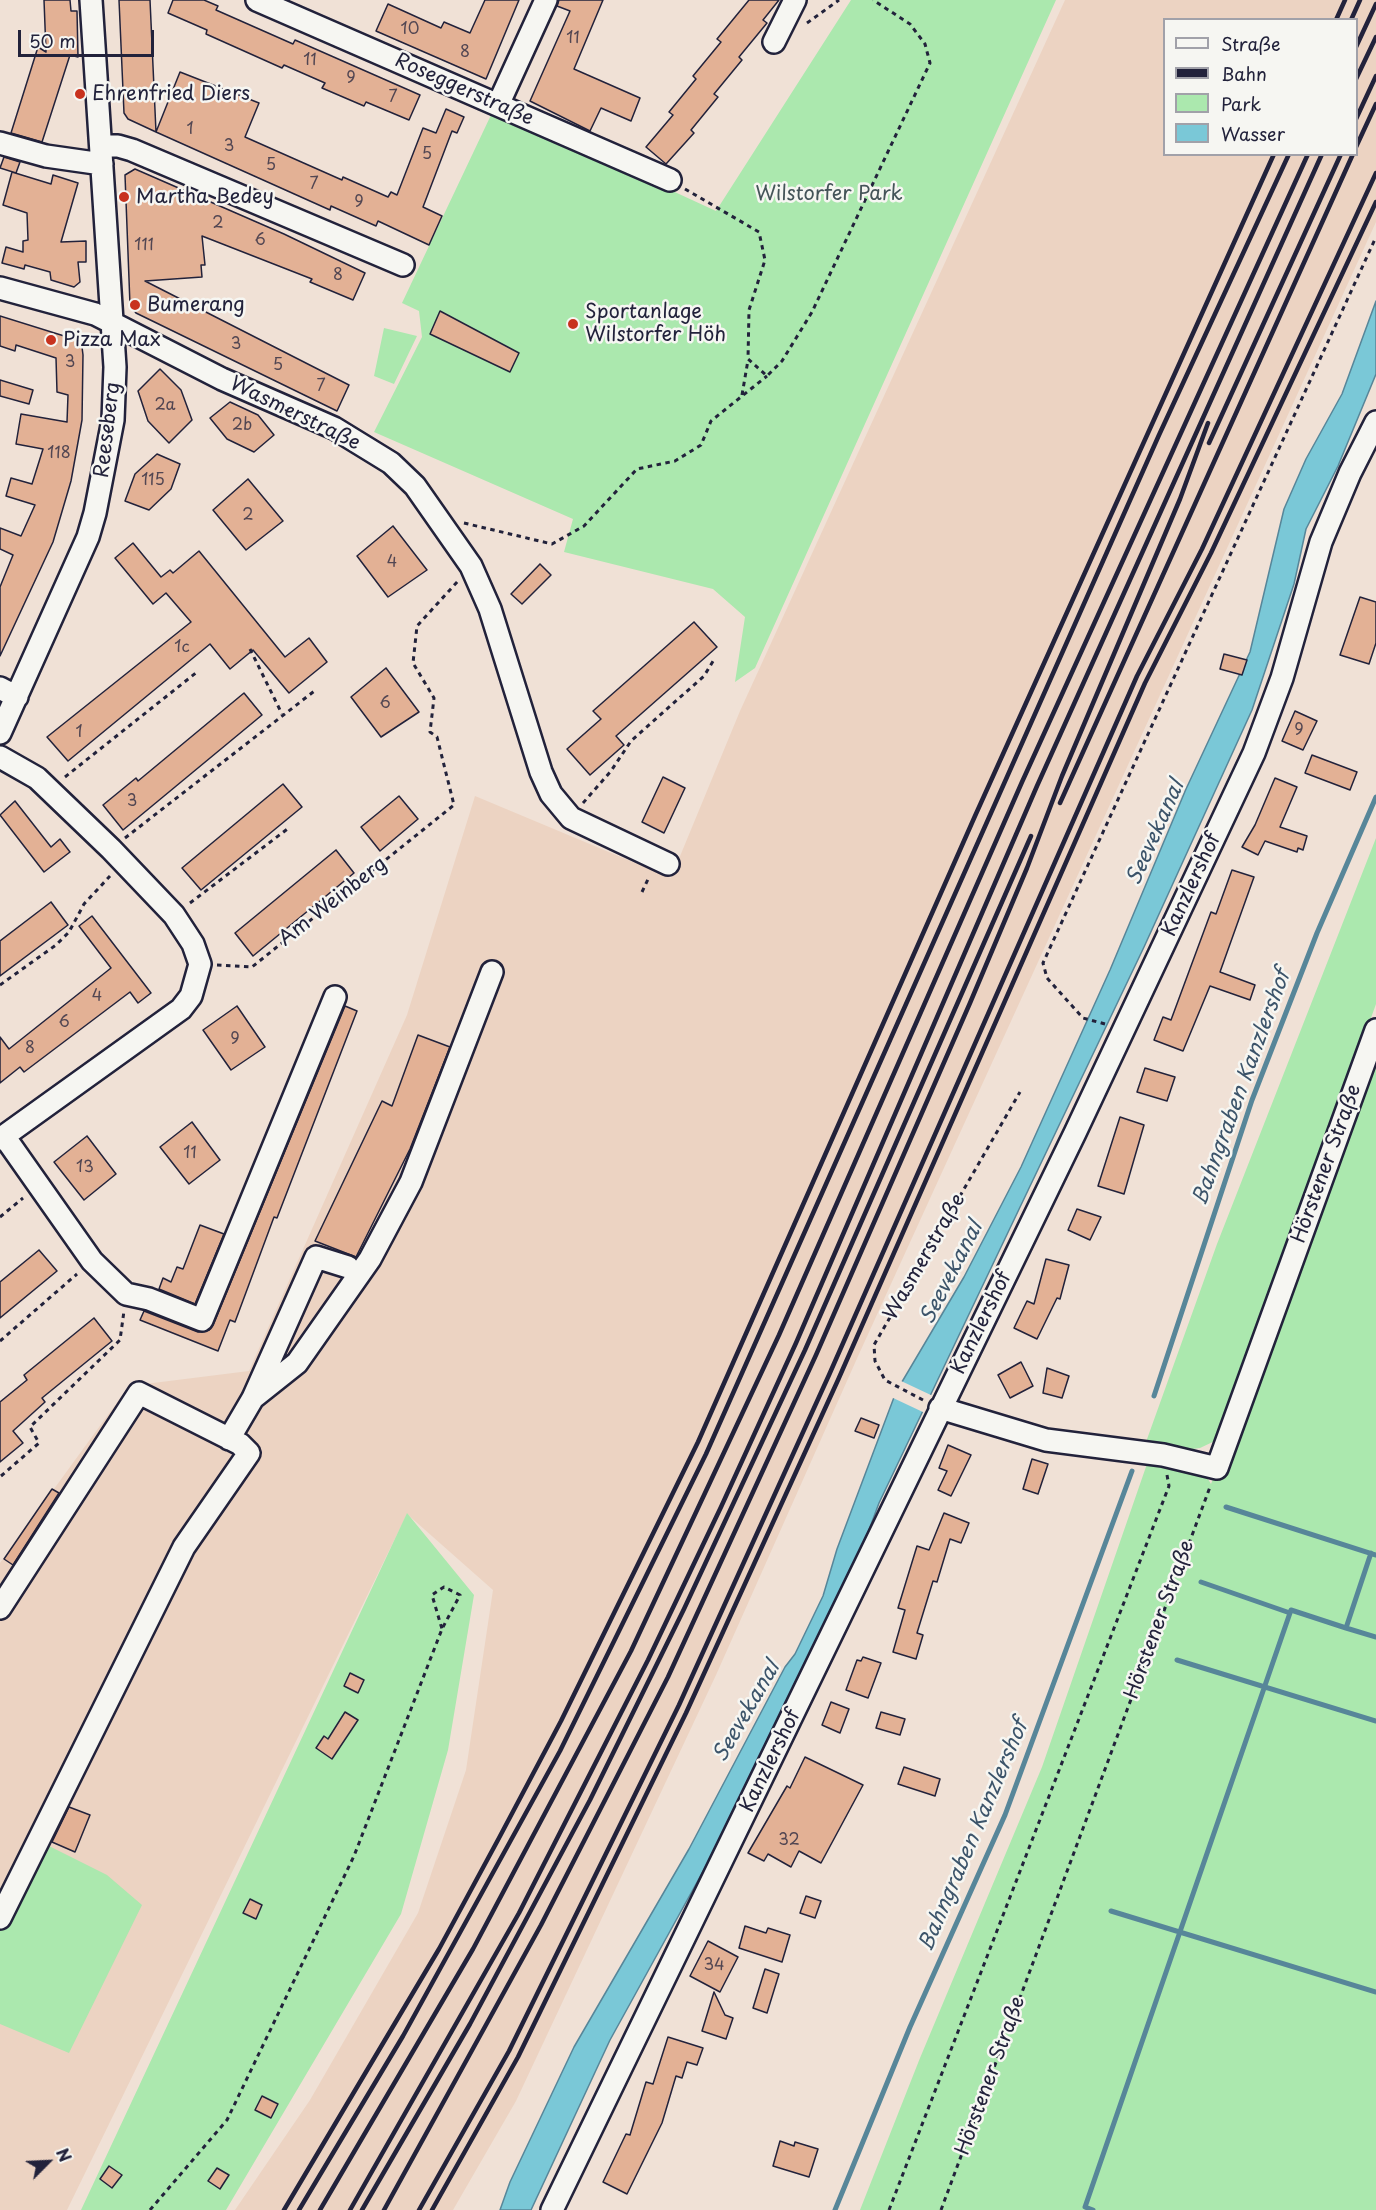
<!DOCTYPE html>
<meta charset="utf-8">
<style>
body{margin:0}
#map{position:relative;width:1376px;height:2210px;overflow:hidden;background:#f0e1d6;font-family:"Playpen Sans",sans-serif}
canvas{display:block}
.legend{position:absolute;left:1163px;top:18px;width:195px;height:138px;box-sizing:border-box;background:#f6f6f2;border:2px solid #a1a1a9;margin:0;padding:8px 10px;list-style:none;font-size:18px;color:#22223b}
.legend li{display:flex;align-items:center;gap:12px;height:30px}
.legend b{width:30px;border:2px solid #a1a1a9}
.north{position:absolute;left:18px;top:2132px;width:60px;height:60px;-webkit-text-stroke:4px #f6f6f2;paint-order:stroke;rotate:66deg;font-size:16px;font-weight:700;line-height:24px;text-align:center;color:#22223b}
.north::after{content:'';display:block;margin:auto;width:21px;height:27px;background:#22223b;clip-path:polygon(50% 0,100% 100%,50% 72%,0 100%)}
.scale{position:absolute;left:18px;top:30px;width:136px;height:27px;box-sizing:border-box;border:3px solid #22223b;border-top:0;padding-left:8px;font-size:18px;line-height:21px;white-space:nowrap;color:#22223b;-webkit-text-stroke:4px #f6f6f2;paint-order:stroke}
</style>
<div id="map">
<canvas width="1376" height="2210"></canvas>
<ul class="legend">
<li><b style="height:8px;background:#f6f6f2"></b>Straße</li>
<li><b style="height:8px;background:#22223b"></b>Bahn</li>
<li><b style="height:16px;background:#abe8ae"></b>Park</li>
<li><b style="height:16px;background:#7ac8d7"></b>Wasser</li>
</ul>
<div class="north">N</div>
<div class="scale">50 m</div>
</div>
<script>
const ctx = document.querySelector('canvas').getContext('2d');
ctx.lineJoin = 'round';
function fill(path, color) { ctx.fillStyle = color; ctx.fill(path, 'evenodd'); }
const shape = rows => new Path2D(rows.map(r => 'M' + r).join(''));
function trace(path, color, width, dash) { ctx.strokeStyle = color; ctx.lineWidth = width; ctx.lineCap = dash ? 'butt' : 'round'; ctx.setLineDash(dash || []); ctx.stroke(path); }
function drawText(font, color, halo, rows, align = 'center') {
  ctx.font = font + ' "Playpen Sans",sans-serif'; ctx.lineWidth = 5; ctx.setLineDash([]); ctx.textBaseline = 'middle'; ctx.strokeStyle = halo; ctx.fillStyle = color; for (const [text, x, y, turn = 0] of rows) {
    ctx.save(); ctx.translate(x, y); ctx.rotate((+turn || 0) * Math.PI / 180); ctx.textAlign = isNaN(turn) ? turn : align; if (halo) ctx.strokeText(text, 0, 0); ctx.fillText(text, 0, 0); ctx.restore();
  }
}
fill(shape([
 [1065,0,1376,0,1376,222,859,1354,716,1675,516,2101,453,2210,235,2210,310,2100,418,1913,466,1770,493,1590,407,1514,67,2210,0,2210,0,1563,129,1386,249,1371,407,1015,475,796,671,878,740,711],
 [1164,20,1356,20,1356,154,1164,154]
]), '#ecd3c2');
fill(shape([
 [851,0,1056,0,755,668,735,682,745,617,713,589,564,552,573,519,374,432,422,337,419,311,402,303,491,115,503,113,716,211],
 [384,328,417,336,394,384,374,376],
 [1376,838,1376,1004,1219,1439,1200,1448,1185,1450,1159,1447,1146,1442,1217,1244],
 [1376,1059,1376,2210,860,2210,920,2058,1042,1767,1148,1461,1202,1469,1211,1484],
 [407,1513,474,1595,448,1750,401,1914,226,2210,81,2210],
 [43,1843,107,1875,142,1905,69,2053,0,2024,0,1928]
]), '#abe8ae');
const water = shape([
 [1376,301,1376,374,1338,466,1306,529,1294,584,1252,710,1144,947,879,1503,854,1570,792,1710,610,2040,531,2210,500,2210,510,2182,574,2047,689,1849,785,1667,795,1654,823,1596,837,1549,896,1392,964,1277,1021,1167,1110,970,1186,789,1250,652,1284,509,1306,459,1342,394,1376,301]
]);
fill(water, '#7ac8d7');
trace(water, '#578699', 1.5);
fill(shape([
 [899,1380,933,1396,925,1413,891,1397]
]), '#f0e1d6');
trace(shape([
 [1154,1396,1252,1100,1317,933,1376,797],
 [1226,1507,1376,1555],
 [1201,1582,1290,1613],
 [1346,1628,1376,1637],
 [1177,1660,1376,1721],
 [1111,1911,1376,1992],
 [835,2210,910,2027,1005,1815,1132,1471],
 [1093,2210,1085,2207,1291,1610,1346,1628,1371,1553]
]), '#578699', 5);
const building = shape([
 [44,0,70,0,71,11,77,11,78,57,70,55,42,142,11,133,38,47,46,52,44,0],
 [119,0,150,0,156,132,128,119,124,113,119,0],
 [173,0,204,0,218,6,216,10,293,44,295,40,420,95,409,120,366,102,364,106,322,88,325,83,284,65,282,68,206,34,207,30,168,13,173,0],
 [485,0,519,0,486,79,376,31,388,4,441,28,444,22,470,33,485,0],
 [559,0,603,0,574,69,640,98,631,121,601,108,590,131,530,101,570,11,557,6,559,0],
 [749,0,779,0,763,20,767,23,739,57,742,60,714,94,718,97,691,130,694,133,666,164,646,147,673,115,669,112,696,79,693,76,721,42,717,39,749,0],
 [180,72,259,103,245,137,342,180,343,177,388,197,391,192,397,195,423,128,436,133,446,109,464,117,457,133,452,131,423,207,442,216,429,245,378,221,376,226,331,206,330,210,156,132,180,72],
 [4,157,20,162,16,173,0,168,4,157],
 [135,169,284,234,365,273,353,300,310,282,312,279,202,236,205,265,201,265,202,277,145,281,349,385,337,411,136,313,130,305,125,175,135,169],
 [12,172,51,184,53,175,78,183,61,242,86,241,86,262,78,262,80,282,74,287,51,280,50,272,25,265,24,269,2,263,6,247,23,252,23,241,28,240,27,213,3,205,12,172],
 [440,311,519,353,510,372,430,334,440,311],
 [0,316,77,340,75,346,82,347,83,355,82,420,71,481,53,542,0,656,0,587,13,555,0,549,0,528,21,536,35,505,6,496,11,478,32,484,43,449,16,444,21,414,67,422,68,395,57,392,56,358,16,345,15,351,0,346,0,316],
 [160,369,181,390,192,420,169,443,148,421,138,391,160,369],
 [0,380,33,390,29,404,0,396,0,380],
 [230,402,258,415,274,435,254,452,227,439,210,418,230,402],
 [157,454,180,464,171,489,149,510,125,501,135,474,157,454],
 [248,479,283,521,246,550,213,510,248,479],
 [393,526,427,570,388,597,357,556,393,526],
 [133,543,161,577,170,570,173,573,199,551,285,657,309,638,327,662,289,693,253,650,230,669,210,644,68,761,47,737,191,622,166,593,153,604,115,558,133,543],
 [540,564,551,575,522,604,511,594,540,564],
 [1360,597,1376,602,1376,643,1369,664,1340,655,1360,597],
 [694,622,717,647,616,736,624,745,590,775,567,749,601,719,593,711,694,622],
 [1224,654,1247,660,1242,675,1220,669,1224,654],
 [386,668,419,712,381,737,351,697,386,668],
 [244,693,262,715,123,830,103,805,136,778,138,781,244,693],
 [1295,711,1317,721,1303,750,1282,741,1295,711],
 [1312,755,1357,772,1350,790,1305,773,1312,755],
 [663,777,685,788,664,833,642,822,663,777],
 [1275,778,1297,787,1280,827,1307,836,1303,850,1298,848,1297,852,1265,841,1258,855,1242,847,1255,825,1275,778],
 [283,784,302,807,201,890,182,868,283,784],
 [399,796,418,819,380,851,361,827,399,796],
 [15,801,51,847,60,839,70,852,44,872,0,815,15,801],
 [336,850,354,873,253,956,235,933,336,850],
 [1232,870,1254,877,1220,972,1255,985,1250,1000,1210,986,1183,1051,1154,1040,1163,1017,1171,1020,1211,912,1216,914,1232,870],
 [51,902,68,925,0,976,0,941,51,902],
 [92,916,151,993,138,1003,130,992,24,1072,20,1067,0,1083,0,1037,9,1049,111,968,79,926,92,916],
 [237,1006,265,1047,231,1070,203,1030,237,1006],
 [345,1006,357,1011,277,1218,274,1217,235,1322,230,1320,218,1351,140,1320,144,1311,198,1332,209,1330,213,1325,345,1006],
 [418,1035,450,1047,410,1149,356,1257,315,1241,382,1101,392,1106,418,1035],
 [1145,1068,1175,1077,1167,1101,1137,1092,1145,1068],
 [1120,1117,1144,1125,1124,1194,1098,1186,1120,1117],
 [192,1122,220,1160,189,1184,160,1147,192,1122],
 [87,1136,116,1174,84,1200,54,1162,87,1136],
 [1077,1209,1101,1217,1090,1240,1068,1230,1077,1209],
 [200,1225,224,1234,195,1304,159,1289,163,1278,171,1282,177,1267,183,1269,200,1225],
 [39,1250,57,1271,0,1318,0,1282,39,1250],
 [1046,1259,1069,1265,1060,1299,1057,1298,1037,1339,1014,1328,1027,1301,1034,1304,1046,1259],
 [94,1318,112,1341,42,1398,45,1402,13,1431,23,1443,0,1462,0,1402,27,1380,24,1375,94,1318],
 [1021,1362,1033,1386,1010,1398,998,1375,1021,1362],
 [1047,1368,1069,1376,1062,1398,1043,1393,1047,1368],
 [861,1418,879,1425,874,1438,855,1431,861,1418],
 [948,1445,971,1455,951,1496,938,1490,947,1471,939,1468,948,1445],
 [1032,1459,1048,1464,1038,1494,1023,1489,1032,1459],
 [52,1489,59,1493,13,1565,4,1559,52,1489],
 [944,1513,969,1523,961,1543,950,1539,937,1582,933,1581,917,1633,923,1635,916,1659,893,1652,905,1610,898,1608,917,1546,929,1550,944,1513],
 [863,1657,881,1663,868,1698,846,1690,857,1660,861,1661,863,1657],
 [350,1673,364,1680,358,1693,344,1686,350,1673],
 [831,1702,849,1709,840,1733,822,1725,831,1702],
 [345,1712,358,1720,332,1759,316,1748,324,1736,328,1739,345,1712],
 [881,1712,905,1719,900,1735,876,1728,881,1712],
 [805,1757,863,1785,821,1863,799,1851,791,1867,768,1854,764,1861,748,1853,787,1786,790,1788,805,1757],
 [904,1767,940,1779,935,1796,898,1784,904,1767],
 [69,1807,90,1815,75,1852,52,1842,69,1807],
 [806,1896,821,1901,815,1918,800,1913,806,1896],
 [250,1899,262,1905,256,1919,243,1913,250,1899],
 [745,1926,766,1933,768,1928,790,1935,782,1962,739,1948,745,1926],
 [708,1941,738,1957,720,1992,690,1976,708,1941],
 [765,1969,779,1974,767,2013,753,2008,765,1969],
 [714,1992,725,2015,733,2018,726,2039,702,2031,714,1992],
 [668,2037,703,2048,697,2065,687,2062,682,2078,676,2076,662,2123,627,2194,603,2182,626,2134,630,2135,646,2082,653,2084,668,2037],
 [262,2096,278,2104,271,2118,255,2110,262,2096],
 [780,2141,794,2146,795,2142,818,2149,809,2177,773,2166,780,2141],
 [109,2166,122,2175,112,2188,100,2179,109,2166],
 [217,2168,229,2175,220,2189,208,2181,217,2168]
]);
fill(building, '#e3b195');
trace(building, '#22223b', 1.5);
const minor = shape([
 [257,0,670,180],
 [774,42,795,0],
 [498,105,546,0],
 [0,143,46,156,102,164],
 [101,146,118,146,132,150,403,265],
 [0,288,95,314,222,379,334,428,391,463,415,486,471,566,490,609,541,772,551,794,571,818,668,864],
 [0,688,17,697],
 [0,733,88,537,95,513,113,420,115,367,91,0],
 [0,757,37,778,111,849,174,915,193,944,200,964,191,996,181,1009,0,1139],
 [4,1136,92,1261,126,1294,149,1299,202,1320,335,997],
 [253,1398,297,1363,370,1259,411,1182,492,972],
 [940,1408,1046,1440,1163,1455,1217,1468,1376,1030],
 [229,1439,253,1398,316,1257,348,1267],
 [0,1608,139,1393,240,1444,249,1453,184,1547,0,1918],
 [552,2210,1075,1133,1254,753,1282,678,1321,542,1350,473,1376,422]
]);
trace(minor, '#22223b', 26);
trace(shape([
 [807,23,839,0],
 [685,189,759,232,765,260,749,310,748,359,767,376,782,361,812,312,930,63,925,44,910,24,873,0],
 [742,395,748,360],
 [464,523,552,544,584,526,637,469,675,461,701,445,711,421,767,376],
 [250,649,282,714],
 [65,777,197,672],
 [583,803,611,771,631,741,704,676,715,658],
 [125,838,317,689],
 [642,892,649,877],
 [190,903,290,827],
 [217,965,252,967,454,805,437,737,430,732,434,698,413,663,417,626,458,581],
 [0,985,56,945,69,932,84,904,110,876],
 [1105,1024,1083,1018,1047,978,1043,963,1376,237],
 [0,1217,23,1198],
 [0,1341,77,1274],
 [923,1400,885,1380,875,1361,874,1345,1020,1092],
 [1,1476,39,1443,30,1427,120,1340,124,1311],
 [150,2210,227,2120,354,1856,442,1629,460,1595,444,1587,432,1595,442,1629],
 [889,2210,1169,1486,1167,1475],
 [941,2210,1210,1487]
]), '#22223b', 3, [4.5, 4.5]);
trace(minor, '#f6f6f2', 21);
trace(shape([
 [1336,20,1345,0],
 [1351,20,1360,0],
 [1356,47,1376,4],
 [1356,79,1376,37],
 [1356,119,1376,76],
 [1356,147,1376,104],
 [1209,443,1341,154],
 [1060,803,1353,154],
 [284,2210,439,1949,499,1838,561,1721,698,1442,975,816,1274,154],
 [299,2210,403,2036,560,1751,706,1454,1159,435,1289,154],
 [320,2210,473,1949,631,1651,779,1335,1022,782,1308,154],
 [350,2210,519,1913,648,1660,721,1507,796,1343,1037,786,1322,154],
 [362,2210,470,2024,590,1800,684,1609,805,1350,1031,836],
 [384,2210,541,1925,668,1677,816,1355,970,1003,1027,868,1062,776,1180,499,1208,423],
 [419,2210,509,2051,679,1705,829,1375,1137,676,1202,549,1376,173],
 [432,2210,518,2057,686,1713,838,1380,1145,683,1211,553,1376,202]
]), '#22223b', 4.5);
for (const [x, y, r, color] of [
 [80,94,6,"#c8321e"],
 [124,197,6,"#c8321e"],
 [135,305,6,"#c8321e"],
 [573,324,6,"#c8321e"],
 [51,340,6,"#c8321e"]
]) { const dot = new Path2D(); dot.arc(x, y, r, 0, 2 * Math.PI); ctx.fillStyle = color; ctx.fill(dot); trace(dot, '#f6f6f2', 2); }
drawText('16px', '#524652', null, [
 ["10",410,30],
 ["11",573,39],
 ["8",465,53],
 ["11",310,61],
 ["9",351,79],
 ["7",393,98],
 ["1",190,130],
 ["3",229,147],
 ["5",427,155],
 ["5",271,166],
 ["7",314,185],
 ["9",359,203],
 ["2",218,224],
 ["6",260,241],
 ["111",144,246],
 ["8",338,276],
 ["3",236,345],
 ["3",70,363],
 ["5",278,366],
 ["7",321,387],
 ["2a",165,406],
 ["2b",242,426],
 ["118",59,454],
 ["115",153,481],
 ["2",248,516],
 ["4",392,563],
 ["1c",182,648],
 ["6",385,704],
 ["9",1299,731],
 ["1",79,733],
 ["3",132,802],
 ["4",97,997],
 ["6",64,1023],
 ["9",235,1040],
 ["8",30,1049],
 ["11",190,1154],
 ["13",85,1168],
 ["32",789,1841],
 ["34",714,1966]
]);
drawText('20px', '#22223b', '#f6f6f2', [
 ["Roseggerstraße",464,90,24],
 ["Wasmerstraße",295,414,26],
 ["Reeseberg",108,430,-83],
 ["Kanzlershof",1192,885,-65],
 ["Am Weinberg",333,902,-38],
 ["Hörstener Straße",1327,1164,-70],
 ["Wasmerstraße",925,1257,-60],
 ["Kanzlershof",982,1323,-64],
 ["Hörstener Straße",1160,1620,-70],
 ["Kanzlershof",771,1761,-64],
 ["Hörstener Straße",991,2076,-70]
]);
drawText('20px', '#22223b', '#f6f6f2', [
 ["Ehrenfried Diers",92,94],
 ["Martha Bedey",136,197],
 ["Bumerang",147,305],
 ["Sportanlage",585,312],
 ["Wilstorfer Höh",585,335],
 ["Pizza Max",63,340]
], 'left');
drawText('20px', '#445458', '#f6f6f2', [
 ["Wilstorfer Park",829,194]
]);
drawText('italic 21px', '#3c546a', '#f6f6f2', [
 ["Seevekanal",1156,833,-66],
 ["Bahngraben Kanzlershof",1242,1088,-70],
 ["Seevekanal",952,1273,-63],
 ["Seevekanal",747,1712,-60],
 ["Bahngraben Kanzlershof",974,1836,-67]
]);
</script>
